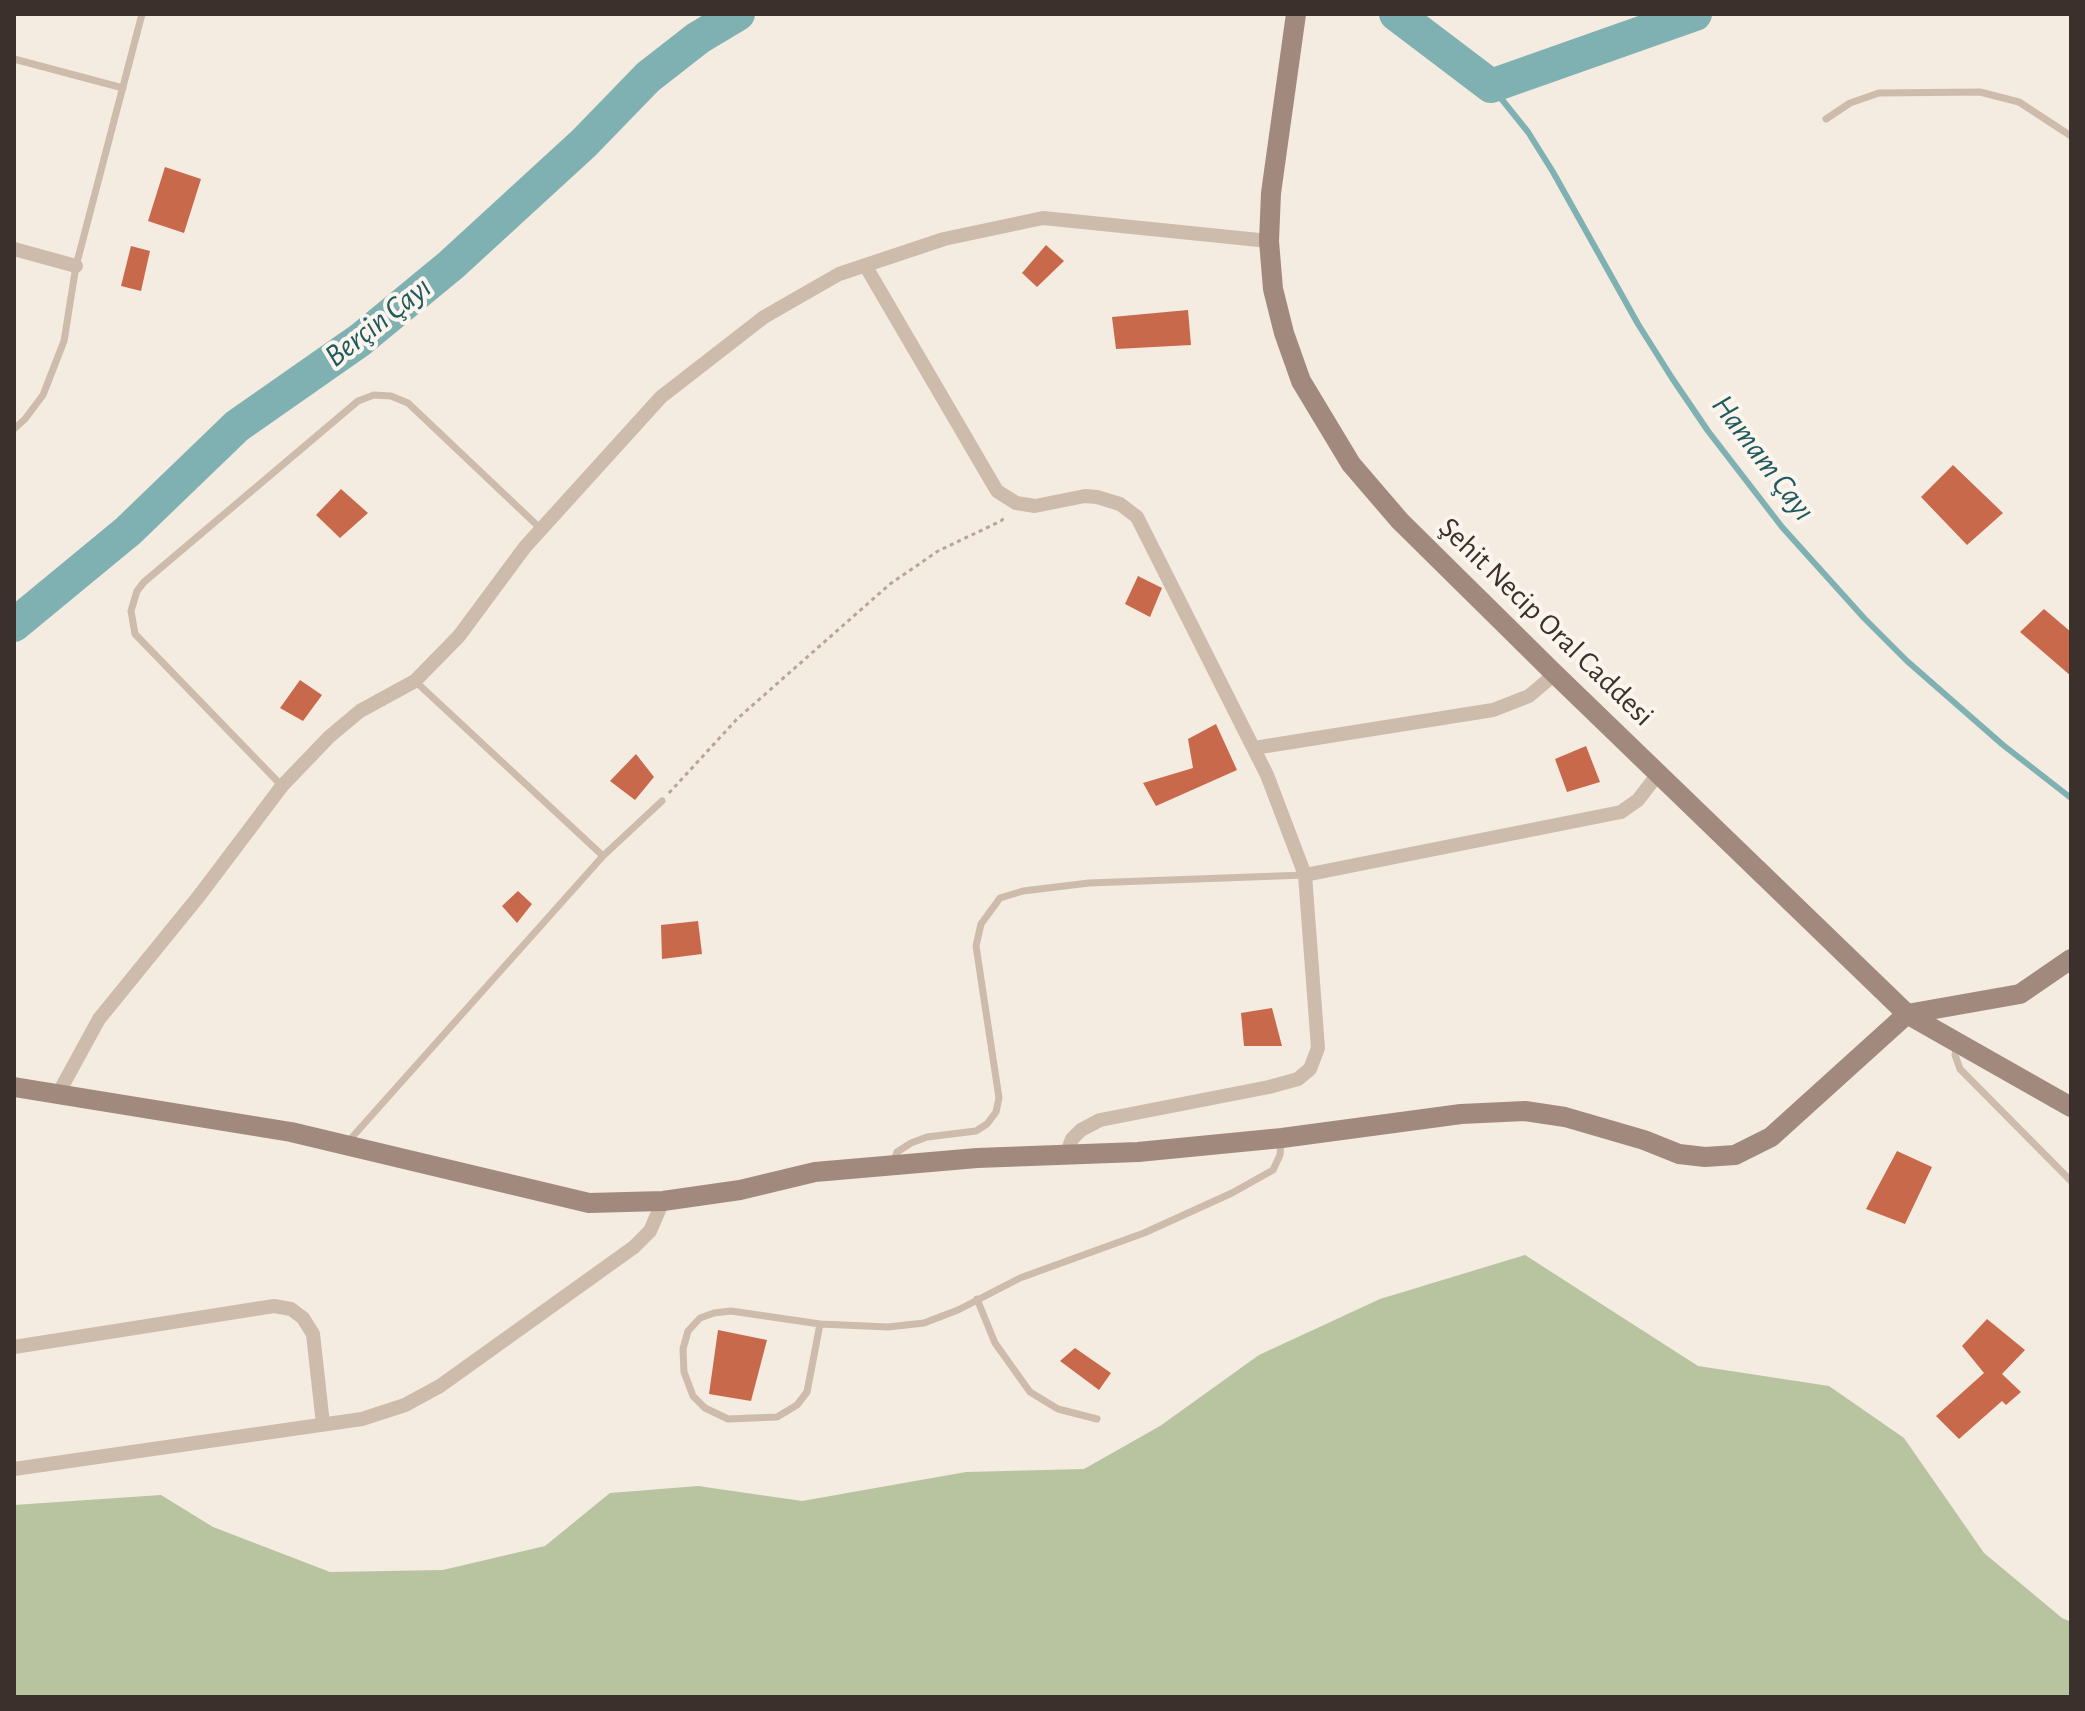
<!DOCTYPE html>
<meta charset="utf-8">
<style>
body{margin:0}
#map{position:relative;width:2085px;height:1711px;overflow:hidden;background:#f4ebe1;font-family:"Alegreya Sans",sans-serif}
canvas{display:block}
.frame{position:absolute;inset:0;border:16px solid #3b302b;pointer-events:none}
</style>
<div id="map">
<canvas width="2085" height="1711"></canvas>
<div class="frame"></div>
</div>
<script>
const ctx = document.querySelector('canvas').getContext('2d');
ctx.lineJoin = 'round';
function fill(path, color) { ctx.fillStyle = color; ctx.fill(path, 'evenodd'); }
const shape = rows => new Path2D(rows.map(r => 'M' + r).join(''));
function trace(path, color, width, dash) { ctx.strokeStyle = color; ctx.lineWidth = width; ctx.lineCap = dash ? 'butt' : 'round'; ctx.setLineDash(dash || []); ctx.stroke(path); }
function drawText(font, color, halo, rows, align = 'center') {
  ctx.font = font + ' "Alegreya Sans",sans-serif'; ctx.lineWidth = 8; ctx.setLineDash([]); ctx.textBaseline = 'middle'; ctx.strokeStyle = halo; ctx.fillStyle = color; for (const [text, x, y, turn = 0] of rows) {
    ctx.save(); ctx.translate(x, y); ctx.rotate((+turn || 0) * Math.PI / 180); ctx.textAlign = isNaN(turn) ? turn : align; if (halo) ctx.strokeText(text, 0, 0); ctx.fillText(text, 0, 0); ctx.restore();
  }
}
fill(shape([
 [1525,1255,1698,1366,1829,1386,1904,1438,1984,1553,2062,1618,2071,1622,2071,1697,14,1697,14,1505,161,1495,213,1527,330,1572,443,1570,545,1546,610,1493,698,1486,802,1501,966,1472,1084,1469,1160,1426,1259,1355,1380,1299]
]), '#b8c4a0');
trace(shape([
 [1491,86,1528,132,1553,172,1638,324,1672,378,1708,431,1782,527,1864,618,1907,661,2003,745,2071,798]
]), '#7fb0b2', 6);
trace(shape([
 [1396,14,1491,86,1695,14],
 [14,625,128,531,237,426,360,340,451,265,584,143,648,77,698,38,738,14]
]), '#7fb0b2', 34);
fill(shape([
 [165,167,201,179,184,233,148,221],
 [1046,245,1064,261,1037,287,1022,273],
 [131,246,150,251,141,291,121,286],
 [1188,310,1191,345,1116,349,1112,317],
 [1953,465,2003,513,1967,545,1921,497],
 [341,489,368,513,340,538,316,515],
 [1138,576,1162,588,1150,617,1125,604],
 [2044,609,2071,632,2071,676,2020,632],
 [300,680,322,695,303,721,280,708],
 [1216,724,1237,770,1156,806,1143,783,1193,768,1188,739],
 [1586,746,1600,782,1567,792,1555,759],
 [636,754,654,777,635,800,610,781],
 [518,891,532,904,517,923,502,906],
 [698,921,702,954,662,959,661,925],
 [1272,1008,1282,1046,1244,1046,1241,1013],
 [1897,1151,1932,1167,1905,1224,1866,1209],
 [1987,1319,2025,1350,2002,1374,2021,1392,2006,1405,2002,1401,1959,1439,1936,1416,1984,1373,1962,1346],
 [718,1330,767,1340,751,1401,709,1394],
 [1075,1348,1111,1373,1099,1390,1060,1361]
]), '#c8694b');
trace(shape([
 [669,793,737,719,890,584,938,551,1001,521,1006,516]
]), '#b9a596', 3, [4, 4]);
trace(shape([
 [14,59,123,88],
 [1826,119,1850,103,1879,93,1980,92,2019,102,2071,136],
 [14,429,25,419,43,395,64,341,76,266,142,14],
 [415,681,603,856],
 [282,786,135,634,131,611,137,591,144,582,358,401,374,395,391,396,408,403,541,529],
 [1957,1045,1955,1055,1960,1069,2071,1181],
 [346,1144,603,856,662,801],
 [893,1163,897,1152,911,1143,927,1137,976,1131,987,1124,996,1112,999,1098,976,946,981,924,1000,898,1023,891,1089,883,1305,875],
 [977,1299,995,1343,1030,1392,1058,1409,1097,1419],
 [820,1324,807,1392,797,1405,777,1417,728,1419,705,1408,693,1396,684,1372,683,1349,688,1331,700,1318,714,1313,731,1311,820,1324,888,1327,924,1323,958,1310,1020,1278,1144,1233,1232,1193,1273,1170,1280,1155,1281,1142]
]), '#cdbbac', 7);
trace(shape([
 [14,249,76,266],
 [865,265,997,491,1016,503,1035,506,1085,496,1097,497,1120,504,1137,517,1267,775,1305,875,1318,1048,1310,1069,1298,1079,1269,1087,1100,1120,1081,1130,1072,1139,1066,1155],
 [1254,748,1493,710,1529,696,1555,674],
 [1305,875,1621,812,1638,800,1658,774],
 [58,1094,99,1019,199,896,282,786,329,737,360,711,415,681,459,636,525,547,661,397,764,317,839,274,944,239,1043,218,1269,241],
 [14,1347,274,1306,291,1309,303,1318,313,1334,323,1424],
 [14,1469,362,1419,405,1405,440,1386,634,1247,650,1231,663,1201]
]), '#cdbbac', 14);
trace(shape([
 [1296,14,1271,193,1269,241,1273,289,1284,333,1301,381,1351,464,1400,521,1555,674,1907,1014,2071,1107],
 [14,1087,291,1132,589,1203,663,1201,740,1190,815,1172,977,1158,1138,1152,1282,1138,1461,1114,1525,1111,1565,1117,1644,1140,1679,1154,1705,1157,1735,1155,1771,1137,1907,1014,2020,994,2071,959]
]), '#a18a7d', 20);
drawText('30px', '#3b302b', '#fbf5ee', [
 ["Şehit Necip Oral Caddesi",1546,622,44]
]);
drawText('italic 32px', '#1f5a5e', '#fbf5ee', [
 ["Berçin Çayı",378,322,-38],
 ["Hamam Çayı",1763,458,53]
]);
</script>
